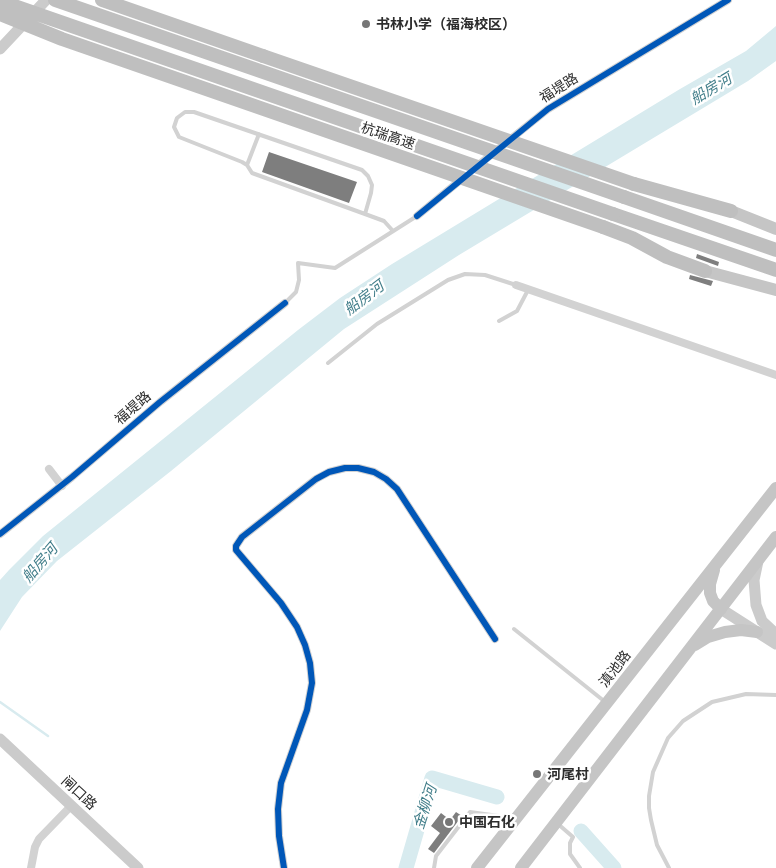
<!DOCTYPE html>
<meta charset="utf-8">
<style>
body{margin:0}
canvas{display:block;background:#fff}
</style>
<canvas width="776" height="868"></canvas>
<script>
const ctx = document.querySelector('canvas').getContext('2d');
ctx.lineJoin = 'round';
function fill(path, color) { ctx.fillStyle = color; ctx.fill(path, 'evenodd'); }
const shape = rows => new Path2D(rows.map(r => 'M' + r).join(''));
function trace(path, color, width, dash) { ctx.strokeStyle = color; ctx.lineWidth = width; ctx.lineCap = dash ? 'butt' : 'round'; ctx.setLineDash(dash || []); ctx.stroke(path); }
function drawText(font, color, halo, rows, align = 'center') {
  ctx.font = font + ' Lato,"Noto Sans SC",sans-serif'; ctx.lineWidth = 5; ctx.setLineDash([]); ctx.textBaseline = 'middle'; ctx.strokeStyle = halo; ctx.fillStyle = color; for (const [text, x, y, turn = 0] of rows) {
    ctx.save(); ctx.translate(x, y); ctx.rotate((+turn || 0) * Math.PI / 180); ctx.textAlign = isNaN(turn) ? turn : align; if (halo) ctx.strokeText(text, 0, 0); ctx.fillText(text, 0, 0); ctx.restore();
  }
}
fill(shape([
 [776,26,776,61,748,81,459,255,344,329,171,471,57,561,22,597,0,631,0,580,9,570,43,536,298,330,340,298,392,264,680,89,746,51]
]), '#d8ebef');
trace(shape([
 [0,702,48,736]
]), '#d8ebef', 2.5);
trace(shape([
 [581,831,614,868],
 [406,868,432,778,497,797]
]), '#d8ebef', 15);
fill(shape([
 [269,152,357,182,349,203,262,172],
 [697,254,719,262,718,266,696,258],
 [690,275,713,281,711,286,689,279],
 [456,812,462,816,434,853,428,849,440,833,431,826,441,813,450,820]
]), '#7e7e7e');
trace(shape([
 [247,165,259,134],
 [365,214,371,193,372,185,368,176,362,170,194,112,185,112,177,118,174,127,179,137,242,162,247,165,252,173,365,214,384,221,393,231],
 [285,303,296,292,299,280,298,263,335,268,417,216],
 [499,321,517,311,528,290],
 [328,363,377,324,448,280,465,274,485,275,516,285],
 [514,629,604,701],
 [558,824,573,837,570,843,570,854,580,868],
 [434,868,436,856,470,812,506,817,514,816],
 [669,868,657,845,651,820,649,808,649,796,653,772,668,738,683,721,712,702,746,694,776,695]
]), '#d2d2d2', 4);
trace(shape([
 [476,167,548,109,728,0],
 [417,216,463,178],
 [516,285,776,375],
 [49,469,62,486],
 [0,534,72,477,160,402,285,303],
 [31,868,35,847,39,839,71,806],
 [284,868,279,836,278,809,281,783,307,710,312,683,310,663,305,645,297,627,281,603,236,550,236,546,242,537,316,479,329,472,345,468,358,468,374,472,386,479,397,489,495,639]
]), '#d2d2d2', 8);
trace(shape([
 [0,49,46,0],
 [758,561,754,580,756,605,762,621,776,634],
 [721,609,776,644],
 [0,739,138,868]
]), '#cbcbcb', 11);
trace(shape([
 [731,211,776,229],
 [705,271,776,290],
 [714,570,710,584,710,593,713,601,721,609],
 [695,645,708,637,725,632,741,630,757,632],
 [477,868,776,488],
 [521,868,776,537]
]), '#c5c5c5', 12);
trace(shape([
 [102,0,263,56],
 [634,184,731,211],
 [624,197,776,250],
 [613,214,776,270],
 [603,227,632,238,667,257,705,271]
]), '#bfbfbf', 14);
trace(shape([
 [55,0,624,197],
 [0,1,613,214],
 [0,14,62,39,603,227],
 [263,56,634,184]
]), '#bfbfbf', 14);
trace(shape([
 [417,216,548,109,728,0],
 [0,534,72,477,160,402,285,303],
 [284,868,279,836,278,809,281,783,307,710,312,683,310,663,305,645,297,627,281,603,236,550,236,546,242,537,316,479,329,472,345,468,358,468,374,472,386,479,397,489,495,639]
]), '#0057b8', 6);
for (const [x, y, r, color] of [
 [366,24,5,"#767676"],
 [537,774,5,"#767676"],
 [449,822,5,"#767676"]
]) { const dot = new Path2D(); dot.arc(x, y, r, 0, 2 * Math.PI); ctx.fillStyle = color; ctx.fill(dot); trace(dot, '#fff', 2); }
drawText('bold 14px', '#2d2d2d', '#fff', [
 ["书林小学（福海校区）",376,24],
 ["河尾村",547,774],
 ["中国石化",459,822]
], 'left');
drawText('14px', '#2d2d2d', '#fff', [
 ["福堤路",559,88,-32],
 ["杭瑞高速",388,136,19],
 ["福堤路",133,408,-41],
 ["滇池路",615,669,-52],
 ["闸口路",79,793,43]
]);
drawText('italic 15px', '#407d89', '#fff', [
 ["船房河",711,89,-31],
 ["船房河",364,298,-37],
 ["船房河",40,563,-49],
 ["金柳河",425,807,-72]
]);
</script>
